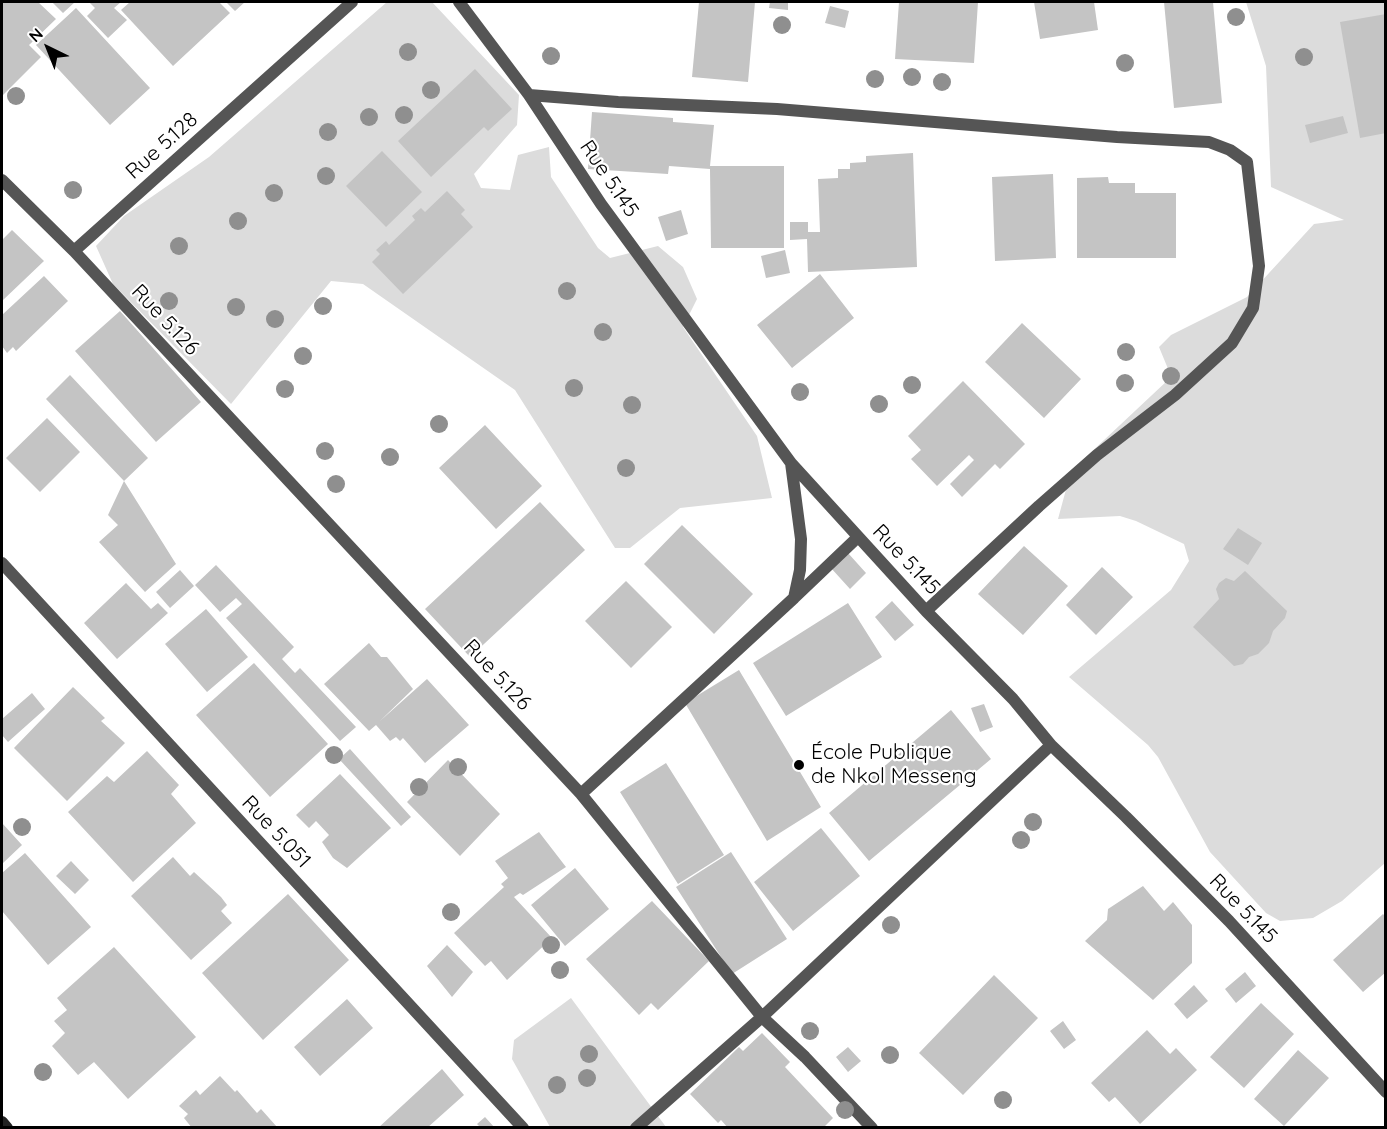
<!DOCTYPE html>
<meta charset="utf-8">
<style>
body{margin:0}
#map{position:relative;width:1387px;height:1129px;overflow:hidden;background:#fff;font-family:Quicksand,sans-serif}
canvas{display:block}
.frame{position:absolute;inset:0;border:3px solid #000;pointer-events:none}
.north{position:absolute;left:18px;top:18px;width:60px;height:60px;-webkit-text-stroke:4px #fff;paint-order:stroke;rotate:317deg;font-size:16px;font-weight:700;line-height:24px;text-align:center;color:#000}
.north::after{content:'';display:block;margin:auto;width:21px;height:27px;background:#000;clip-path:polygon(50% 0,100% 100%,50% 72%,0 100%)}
</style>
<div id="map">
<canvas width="1387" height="1129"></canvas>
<div class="frame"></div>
<div class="north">N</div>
</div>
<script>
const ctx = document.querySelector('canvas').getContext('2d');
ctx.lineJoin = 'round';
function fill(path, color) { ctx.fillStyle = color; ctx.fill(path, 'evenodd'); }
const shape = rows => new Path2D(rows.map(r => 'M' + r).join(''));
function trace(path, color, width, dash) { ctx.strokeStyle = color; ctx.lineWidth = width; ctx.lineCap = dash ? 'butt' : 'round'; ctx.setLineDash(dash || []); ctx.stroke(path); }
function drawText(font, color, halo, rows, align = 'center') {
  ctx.font = font + ' Quicksand,sans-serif'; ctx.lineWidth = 4.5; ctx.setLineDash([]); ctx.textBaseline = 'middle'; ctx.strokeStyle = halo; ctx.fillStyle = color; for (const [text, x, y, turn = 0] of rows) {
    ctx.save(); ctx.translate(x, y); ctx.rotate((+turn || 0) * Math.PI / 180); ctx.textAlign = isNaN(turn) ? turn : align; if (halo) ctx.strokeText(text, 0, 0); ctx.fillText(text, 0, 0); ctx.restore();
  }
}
fill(shape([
 [387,2,432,2,519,95,517,125,474,174,481,188,510,190,518,155,549,147,551,177,598,248,610,258,658,246,683,267,697,299,683,327,757,436,772,498,680,508,630,548,615,548,515,390,363,284,331,281,231,404,113,284,96,246,124,216,209,157],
 [1246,2,1385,2,1385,863,1342,901,1313,918,1280,921,1266,913,1210,852,1158,757,1148,745,1069,677,1171,590,1189,561,1184,544,1136,521,1120,516,1058,519,1071,471,1168,380,1171,376,1159,347,1171,335,1247,297,1314,224,1344,220,1271,187,1266,66],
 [571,998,666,1127,550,1127,512,1059,514,1040]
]), '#dcdcdc');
fill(shape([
 [2,2,38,2,56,19,29,45,41,57,2,96],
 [52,2,75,2,63,13],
 [89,2,121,2,114,8,127,20,108,38,87,16,95,8],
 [130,2,219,2,230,13,173,66,121,10],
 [226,2,245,2,235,11],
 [699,2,755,2,748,82,692,77],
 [770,2,788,2,788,10,769,8],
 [899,2,978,2,974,63,895,59],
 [1034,2,1094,2,1098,30,1040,39],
 [1164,2,1213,2,1222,103,1174,108],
 [830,6,849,11,845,28,825,23],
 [76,8,150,88,110,125,36,45],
 [1386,14,1386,133,1360,138,1340,22],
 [475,69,512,109,488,131,484,127,431,177,398,141],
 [592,112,673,118,673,122,714,125,710,166,784,166,784,248,711,248,710,169,669,166,668,174,588,169],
 [1343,116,1348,133,1310,143,1305,125],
 [382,151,422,192,386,227,346,186],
 [913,153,917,267,808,272,807,239,790,240,790,222,808,222,808,232,820,232,818,179,838,178,838,169,850,169,850,163,866,162,866,156],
 [1053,174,1056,258,995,261,992,177],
 [1108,177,1109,183,1135,183,1135,193,1176,193,1176,258,1077,258,1077,178],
 [447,191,465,210,461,214,473,227,403,294,372,262,380,254,376,250,386,241,389,245,415,220,412,216,421,208,425,212],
 [681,210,688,234,666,241,658,217],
 [12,230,44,261,2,301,2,240],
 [785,250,790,273,766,278,761,256],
 [820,274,854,318,792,368,757,325],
 [44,276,68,301,16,351,13,347,7,353,2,346,2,315],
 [120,311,201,402,156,442,75,351],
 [1022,323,1081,379,1044,418,985,362],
 [70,375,148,458,124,481,46,399],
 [963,381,1025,444,1000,469,995,464,962,497,950,484,974,460,969,455,937,486,911,459,921,450,908,436],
 [47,418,80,452,40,492,6,458],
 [485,425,542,486,496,529,439,468],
 [124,481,176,564,145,592,99,542,118,525,108,515],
 [540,502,585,550,470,657,425,609],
 [682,525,753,594,714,634,644,564],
 [1238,528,1262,543,1248,565,1223,549],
 [1024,546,1068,586,1023,635,978,594],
 [848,553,866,573,850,589,831,568],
 [216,565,294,647,282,659,295,673,300,668,356,727,340,741,226,618,242,604,236,598,220,612,195,585],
 [1102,567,1133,597,1096,635,1066,605],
 [180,570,194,586,170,608,156,592],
 [1245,571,1287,611,1285,618,1273,631,1269,643,1258,654,1249,657,1243,664,1234,666,1193,627,1219,599,1216,589,1219,583,1226,578,1234,581],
 [626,581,672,627,631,668,585,621],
 [126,583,151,609,158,603,168,613,117,659,84,623],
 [892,601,914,625,895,641,875,617],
 [848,603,882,657,786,716,753,663],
 [206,609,248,657,207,692,165,644],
 [369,643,381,657,387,657,413,689,380,721,427,679,469,725,425,763,403,738,400,741,396,737,390,741,376,725,369,731,324,684],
 [254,663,328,744,270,797,196,715],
 [739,670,821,807,767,841,685,703],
 [73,687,105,718,101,721,125,743,67,801,14,748],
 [32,693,45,709,8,742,2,735,2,719],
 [984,704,993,727,980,732,971,708],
 [951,710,991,759,869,861,829,813],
 [350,749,411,817,401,826,339,759],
 [147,751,179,785,171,794,196,823,133,882,68,812,107,776,114,782],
 [448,760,500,814,460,856,407,802],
 [666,763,724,855,678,884,620,792],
 [340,774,391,828,347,868,333,858,322,842,329,835,316,821,309,828,296,815],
 [2,823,22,845,2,864],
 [821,828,860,876,793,931,754,882],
 [539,832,566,867,523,895,520,893,514,897,552,938,507,980,491,961,485,966,454,933,504,887,501,884,508,878,495,861],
 [731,852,787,939,732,974,676,887],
 [25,853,91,927,48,965,2,911,2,873],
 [173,857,190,876,194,872,221,897,227,905,221,911,232,923,191,960,131,896],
 [71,861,89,880,75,894,56,876],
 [575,868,609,909,565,946,531,905],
 [1143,886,1164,911,1173,902,1192,925,1192,963,1153,1000,1085,941,1107,920,1108,909],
 [288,894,349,960,263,1040,202,973],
 [652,901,709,961,658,1010,651,1003,639,1015,586,959],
 [1383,914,1386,917,1386,972,1363,992,1333,960],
 [447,945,473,972,452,997,427,966],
 [114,947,196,1037,128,1099,94,1062,78,1075,52,1046,65,1033,54,1021,67,1010,57,998],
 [1245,972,1256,986,1236,1003,1225,989],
 [994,975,1038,1018,963,1095,919,1053],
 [1194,985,1208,1001,1187,1019,1174,1004],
 [347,999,373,1028,320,1076,294,1047],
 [1261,1003,1294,1034,1244,1088,1210,1057],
 [1063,1021,1076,1040,1064,1049,1050,1031],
 [1147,1030,1170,1054,1176,1048,1197,1070,1140,1124,1115,1097,1109,1102,1091,1083],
 [762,1033,790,1062,785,1067,833,1118,823,1128,728,1128,721,1120,718,1123,690,1094,739,1047,743,1051],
 [848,1047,861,1061,848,1072,836,1057],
 [1298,1050,1329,1078,1284,1126,1254,1099],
 [442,1069,464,1095,427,1128,378,1128],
 [220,1076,235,1092,237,1090,257,1113,261,1109,277,1127,192,1128,184,1118,188,1114,179,1106,196,1090,200,1095],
 [485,1117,495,1128,481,1128,477,1124]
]), '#c4c4c4');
trace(shape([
 [459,2,529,95,601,204,791,463,926,611,1013,699,1051,745,1126,817,1229,921,1386,1092],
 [529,95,618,102,777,109,1117,137,1209,142,1230,150,1247,162,1259,266,1253,308,1232,343,1175,395,1097,455,1039,506,926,611],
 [2,180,74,251,352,2],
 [74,251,581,794,762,1017,805,1057,872,1128],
 [2,563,523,1128],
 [794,598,858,537],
 [581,794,794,598,800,570,801,539,791,463],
 [636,1128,762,1017,1051,745]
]), '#555', 12);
trace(shape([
 [2,1122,7,1128]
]), '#222', 12);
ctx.fillStyle = '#8f8f8f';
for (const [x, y] of [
 [1236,17],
 [782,25],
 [408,52],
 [551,56],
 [1304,57],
 [1125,63],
 [912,77],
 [875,79],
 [942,82],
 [431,90],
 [16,96],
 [404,115],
 [369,117],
 [328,132],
 [326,176],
 [73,190],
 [274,193],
 [238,221],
 [179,246],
 [567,291],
 [169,301],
 [323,306],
 [236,307],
 [275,319],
 [603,332],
 [1126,352],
 [303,356],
 [1171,376],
 [1125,383],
 [912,385],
 [574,388],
 [285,389],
 [800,392],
 [879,404],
 [632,405],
 [439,424],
 [325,451],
 [390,457],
 [626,468],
 [336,484],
 [334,755],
 [458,767],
 [419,787],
 [1033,822],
 [22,827],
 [1021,840],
 [451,912],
 [891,925],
 [551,945],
 [560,970],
 [810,1031],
 [589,1054],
 [890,1055],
 [43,1072],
 [587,1078],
 [557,1085],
 [1003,1100],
 [845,1110]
]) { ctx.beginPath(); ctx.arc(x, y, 9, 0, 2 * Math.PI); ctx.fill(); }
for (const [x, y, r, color] of [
 [799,765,6,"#000"]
]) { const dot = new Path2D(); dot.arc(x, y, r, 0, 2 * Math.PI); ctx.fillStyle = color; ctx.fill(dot); trace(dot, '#fff', 2); }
drawText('21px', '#000', '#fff', [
 ["Rue 5.128",162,146,-42],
 ["Rue 5.145",609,179,56],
 ["Rue 5.126",165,320,47],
 ["Rue 5.145",906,560,47],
 ["Rue 5.126",497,675,47],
 ["Rue 5.051",276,832,47],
 ["Rue 5.145",1243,909,46]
]);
drawText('21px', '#000', '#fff', [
 ["École Publique",811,753],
 ["de Nkol Messeng",811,777]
], 'left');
</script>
